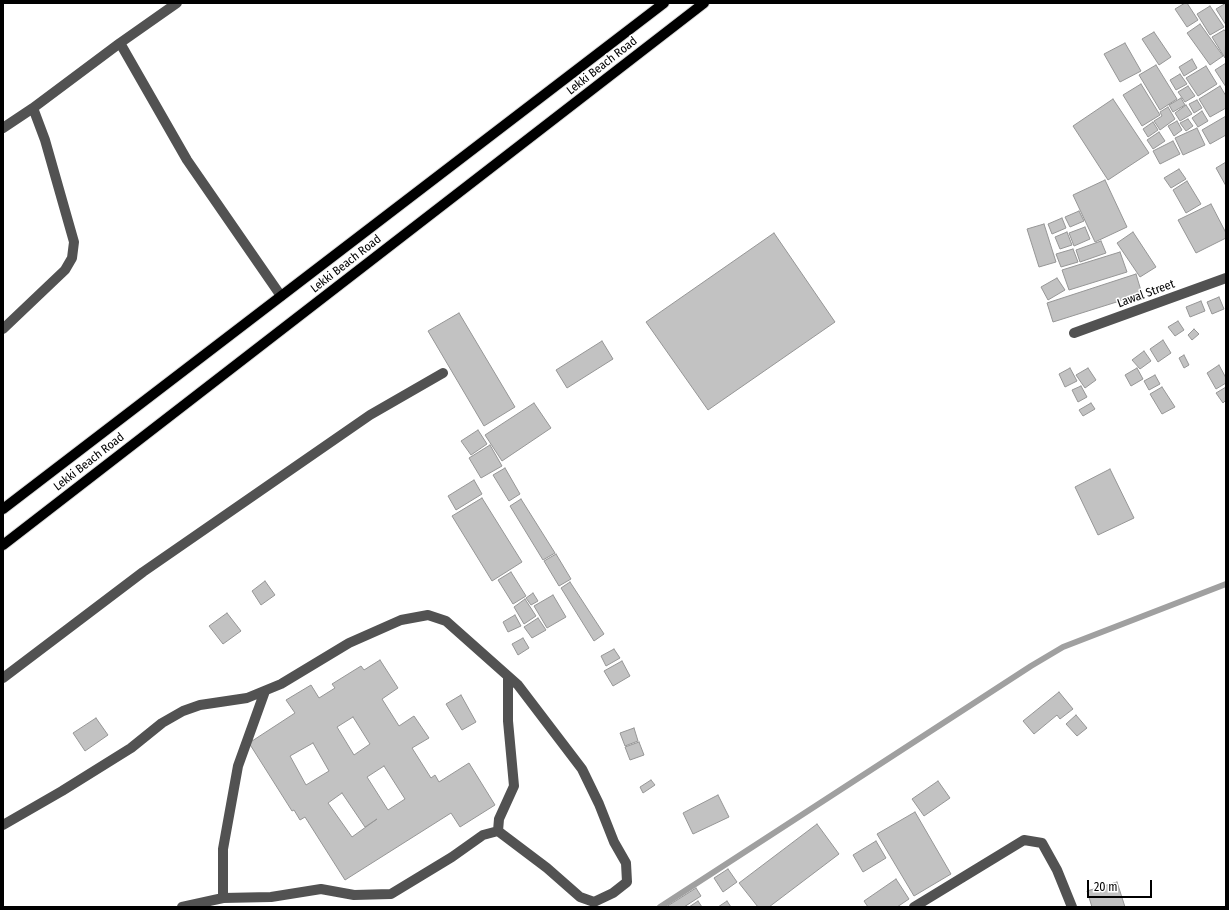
<!DOCTYPE html>
<style>
body{margin:0}
#map{position:relative;width:1229px;height:910px;overflow:hidden;background:#fff;font-family:"Fira Sans Condensed",sans-serif}
canvas{display:block}
.frame{position:absolute;inset:0;border:4px solid #000;pointer-events:none}
.scale{position:absolute;left:1087px;top:880px;width:65px;height:18px;box-sizing:border-box;border:2px solid #000;border-top:0;padding-left:5px;font-size:12px;line-height:14px;white-space:nowrap;color:#000;-webkit-text-stroke:3px #fff;paint-order:stroke}
</style>
<div id="map">
<canvas width="1229" height="910"></canvas>
<div class="frame"></div>
<div class="scale">20 m</div>
</div>
<script>
const ctx = document.querySelector('canvas').getContext('2d');
ctx.lineJoin = 'round';
const shape = rows => new Path2D(rows.map(r => 'M' + r).join(''));
function trace(path, color, width, dash) { ctx.strokeStyle = color; ctx.lineWidth = width; ctx.lineCap = dash ? 'butt' : 'round'; ctx.setLineDash(dash || []); ctx.stroke(path); }
function fill(path, color) { ctx.fillStyle = color; ctx.fill(path, 'evenodd'); }
function drawText(font, color, halo, rows, align = 'center') {
  ctx.font = font + ' "Fira Sans Condensed",sans-serif'; ctx.lineWidth = 3; ctx.setLineDash([]); ctx.textBaseline = 'middle'; ctx.strokeStyle = halo; ctx.fillStyle = color; for (const [text, x, y, turn = 0] of rows) {
    ctx.save(); ctx.translate(x, y); ctx.rotate((+turn || 0) * Math.PI / 180); ctx.textAlign = isNaN(turn) ? turn : align; if (halo) ctx.strokeText(text, 0, 0); ctx.fillText(text, 0, 0); ctx.restore();
  }
}
trace(shape([
 [660,907,1031,666,1063,647,1226,584]
]), '#a0a0a0', 6);
const building = shape([
 [1185,3,1187,3,1198,20,1187,27,1175,9,1185,3],
 [1226,3,1226,25,1216,9,1226,3],
 [1210,6,1224,27,1210,35,1197,14,1210,6],
 [1200,24,1223,56,1210,65,1187,33,1200,24],
 [1224,30,1226,32,1225,58,1212,37,1224,30],
 [1154,32,1171,57,1159,65,1142,39,1154,32],
 [1125,43,1141,71,1120,82,1104,54,1125,43],
 [1192,59,1197,68,1184,76,1179,67,1192,59],
 [1226,63,1226,87,1215,70,1226,63],
 [1156,65,1177,99,1160,110,1139,75,1156,65],
 [1206,66,1217,84,1198,96,1186,78,1206,66],
 [1180,74,1187,84,1176,90,1170,80,1180,74],
 [1141,84,1160,115,1142,126,1123,95,1141,84],
 [1188,86,1195,96,1185,102,1178,92,1188,86],
 [1220,86,1226,96,1226,108,1210,117,1199,99,1220,86],
 [1181,98,1185,105,1173,112,1169,105,1181,98],
 [1113,99,1149,153,1108,180,1073,126,1113,99],
 [1197,100,1202,108,1194,113,1189,104,1197,100],
 [1186,105,1192,114,1180,121,1175,113,1186,105],
 [1168,107,1175,119,1160,130,1154,121,1162,116,1160,112,1168,107],
 [1202,111,1208,121,1198,127,1192,118,1202,111],
 [1226,116,1226,135,1210,144,1202,130,1226,116],
 [1188,119,1193,126,1186,131,1180,123,1188,119],
 [1177,121,1182,130,1174,136,1168,126,1177,121],
 [1153,122,1158,130,1148,137,1143,129,1153,122],
 [1197,128,1205,145,1183,155,1175,138,1197,128],
 [1159,132,1165,141,1153,149,1147,140,1159,132],
 [1173,141,1180,154,1160,164,1153,151,1173,141],
 [1226,162,1226,186,1216,168,1226,162],
 [1179,169,1186,179,1171,188,1164,178,1179,169],
 [1105,180,1127,227,1095,242,1073,195,1105,180],
 [1187,181,1201,204,1186,213,1173,190,1187,181],
 [1211,204,1226,233,1226,238,1196,253,1178,220,1211,204],
 [1079,211,1084,221,1070,227,1065,217,1079,211],
 [1062,218,1066,228,1052,234,1048,224,1062,218],
 [1044,224,1056,262,1039,267,1027,229,1044,224],
 [1085,227,1090,239,1074,246,1069,233,1085,227],
 [1067,232,1072,245,1060,249,1055,237,1067,232],
 [1133,232,1156,267,1140,277,1117,243,1133,232],
 [774,233,835,322,708,410,646,322,774,233],
 [1101,241,1106,253,1080,262,1076,250,1101,241],
 [1073,249,1078,262,1061,267,1056,254,1073,249],
 [1120,252,1127,272,1069,290,1062,270,1120,252],
 [1136,274,1142,294,1053,322,1047,303,1136,274],
 [1057,278,1065,290,1048,300,1041,287,1057,278],
 [1219,297,1224,309,1212,314,1207,302,1219,297],
 [1201,301,1205,311,1190,317,1186,307,1201,301],
 [459,313,515,407,484,426,428,331,459,313],
 [1178,321,1184,330,1175,336,1168,327,1178,321],
 [1194,329,1199,334,1192,340,1188,335,1194,329],
 [1163,340,1171,353,1158,362,1150,349,1163,340],
 [602,341,613,359,567,388,556,370,602,341],
 [1144,351,1151,361,1140,369,1132,360,1144,351],
 [1184,355,1189,365,1184,368,1179,358,1184,355],
 [1219,365,1226,378,1226,383,1216,389,1207,373,1219,365],
 [1070,368,1077,381,1065,387,1059,374,1070,368],
 [1088,368,1096,380,1085,388,1076,375,1088,368],
 [1137,368,1143,379,1131,386,1125,375,1137,368],
 [1155,375,1160,384,1149,390,1144,381,1155,375],
 [1081,386,1087,397,1078,402,1072,390,1081,386],
 [1162,387,1175,407,1162,414,1150,394,1162,387],
 [1226,387,1226,400,1223,403,1216,393,1226,387],
 [534,403,551,428,502,461,485,435,534,403],
 [1091,403,1095,409,1083,416,1079,410,1091,403],
 [478,430,487,444,471,455,461,441,478,430],
 [490,445,502,466,481,478,469,458,490,445],
 [505,468,520,494,509,501,493,475,505,468],
 [1110,469,1134,518,1098,535,1075,487,1110,469],
 [474,480,482,494,456,510,448,496,474,480],
 [482,498,522,562,492,581,452,516,482,498],
 [521,499,555,553,543,560,510,506,521,499],
 [556,554,571,579,559,586,544,561,556,554],
 [511,572,526,596,513,604,498,580,511,572],
 [265,581,275,595,261,605,252,591,265,581],
 [570,582,604,634,594,641,561,588,570,582],
 [533,593,538,601,531,605,526,598,533,593],
 [553,595,566,617,547,628,534,606,553,595],
 [525,599,536,616,524,624,514,607,525,599],
 [227,613,241,631,223,644,209,626,227,613],
 [515,615,521,626,508,632,503,622,515,615],
 [538,618,546,630,532,638,524,627,538,618],
 [523,638,529,648,518,655,512,644,523,638],
 [614,649,620,658,606,666,601,656,614,649],
 [380,660,398,688,382,699,399,726,414,716,429,738,412,748,431,778,435,775,439,782,469,763,495,805,460,827,451,813,345,880,305,817,300,820,294,810,292,811,249,743,295,713,286,700,311,685,319,698,335,688,332,684,361,666,364,670,380,660],
 [353,717,370,744,354,755,337,727,353,717],
 [313,743,329,771,306,785,290,756,313,743],
 [384,766,405,799,388,810,367,777,384,766],
 [342,793,365,827,377,819,352,837,328,803,342,793],
 [622,661,630,676,613,686,604,671,622,661],
 [1059,692,1073,709,1060,719,1057,715,1034,734,1023,721,1059,692],
 [461,695,476,722,462,730,446,704,461,695],
 [1076,715,1087,728,1077,736,1066,724,1076,715],
 [96,718,108,735,85,751,73,733,96,718],
 [634,728,638,741,625,746,620,733,634,728],
 [639,742,644,755,630,760,625,747,639,742],
 [651,780,655,785,643,793,640,787,651,780],
 [938,781,950,798,924,816,912,799,938,781],
 [718,795,729,817,693,834,683,813,718,795],
 [915,812,951,874,914,896,877,834,915,812],
 [817,824,839,854,769,907,758,907,739,883,817,824],
 [876,841,886,858,863,872,853,855,876,841],
 [728,869,737,882,723,892,714,878,728,869],
 [896,879,909,899,897,907,868,907,864,901,896,879],
 [1117,882,1125,907,1092,907,1087,891,1117,882],
 [696,888,701,896,684,907,666,907,696,888],
 [698,901,702,907,689,907,698,901],
 [727,901,731,907,718,907,727,901]
]);
fill(building, '#c2c2c2');
trace(building, '#969696', 1);
const major = shape([
 [3,509,664,3],
 [3,545,704,3]
]);
trace(major, '#dbdbdb', 12);
trace(shape([
 [177,3,120,43,187,160,281,296],
 [3,128,33,108],
 [3,329,65,270,72,258,74,242,45,140,33,108,120,43],
 [1074,333,1226,278],
 [3,678,143,572,370,415,443,373],
 [3,825,62,791,131,748,162,723,183,711,200,705,247,698,281,684,349,643,401,620,428,615,446,621,518,685,582,769,599,804,614,842,626,863,627,882,613,893,594,902,580,897,547,868,498,831,483,835,452,857,391,894,354,895,321,889,271,897,223,898,182,907],
 [498,831,499,819,514,786,508,721,508,676],
 [223,898,223,849,238,766,265,691],
 [914,907,1024,840,1042,843,1057,870,1072,907]
]), '#525252', 10);
trace(major, '#000', 10);
drawText('12px', '#000', '#fff', [
 ["Lekki Beach Road",602,66,-38],
 ["Lekki Beach Road",346,264,-38],
 ["Lawal Street",1146,294,-20],
 ["Lekki Beach Road",89,462,-38]
]);
</script>
